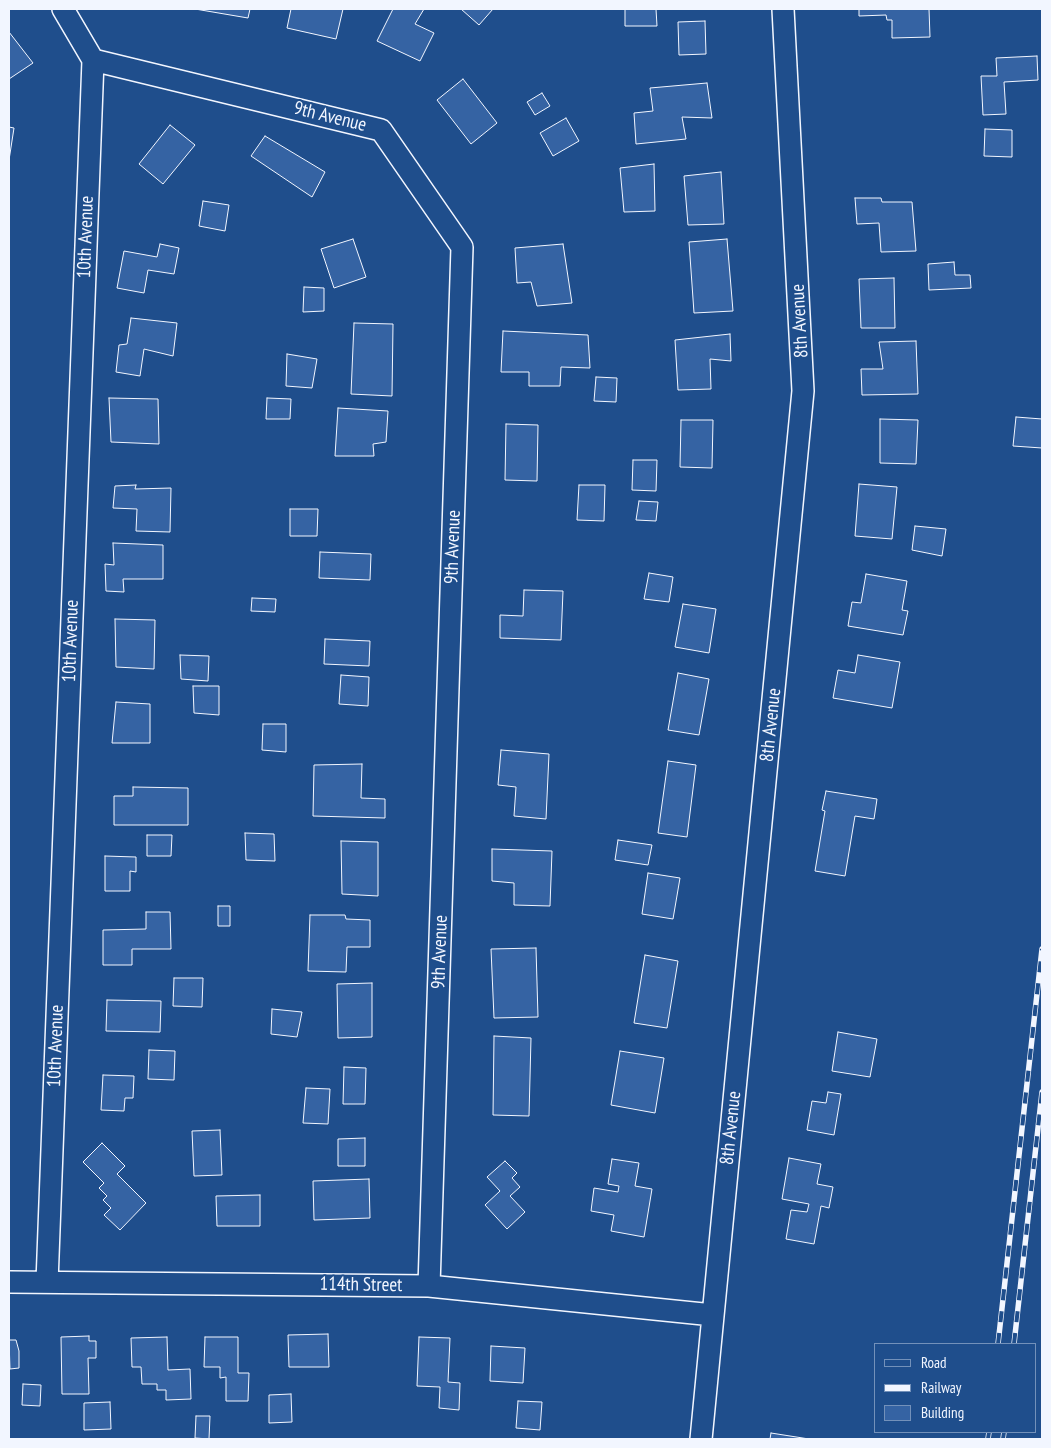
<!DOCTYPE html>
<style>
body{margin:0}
#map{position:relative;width:1051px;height:1448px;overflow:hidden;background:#1f4e8c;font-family:"PT Sans Narrow",sans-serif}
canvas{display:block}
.frame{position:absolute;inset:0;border:10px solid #f2f6ff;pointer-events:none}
.legend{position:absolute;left:874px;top:1343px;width:162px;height:90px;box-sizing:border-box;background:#1f4e8c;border:1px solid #7391ba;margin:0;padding:6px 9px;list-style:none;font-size:15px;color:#f2f6ff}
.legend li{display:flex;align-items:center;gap:10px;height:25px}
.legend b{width:25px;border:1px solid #7391ba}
</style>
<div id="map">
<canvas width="1051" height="1448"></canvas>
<div class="frame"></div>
<ul class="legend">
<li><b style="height:6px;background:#1f4e8c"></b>Road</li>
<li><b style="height:6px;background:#f2f6ff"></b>Railway</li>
<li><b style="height:14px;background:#3563a3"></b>Building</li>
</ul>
</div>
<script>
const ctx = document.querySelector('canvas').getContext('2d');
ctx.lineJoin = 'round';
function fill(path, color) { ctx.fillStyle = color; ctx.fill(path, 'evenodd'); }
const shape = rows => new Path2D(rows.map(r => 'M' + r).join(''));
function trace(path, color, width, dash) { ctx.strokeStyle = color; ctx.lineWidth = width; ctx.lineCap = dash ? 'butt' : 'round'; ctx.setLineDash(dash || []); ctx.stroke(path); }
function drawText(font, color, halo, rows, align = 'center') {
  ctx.font = font + ' "PT Sans Narrow",sans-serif'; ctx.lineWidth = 4; ctx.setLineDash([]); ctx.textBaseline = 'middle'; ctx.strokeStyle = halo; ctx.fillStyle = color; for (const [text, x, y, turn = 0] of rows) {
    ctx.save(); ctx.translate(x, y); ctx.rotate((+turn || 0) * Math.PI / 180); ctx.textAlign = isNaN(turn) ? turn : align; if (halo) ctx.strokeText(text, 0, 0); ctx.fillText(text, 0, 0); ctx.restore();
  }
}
const building = shape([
 [195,9,250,9,248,18,195,9],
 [291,9,343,9,336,39,287,28,291,9],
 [393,9,424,9,415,24,434,33,420,61,377,41,393,9],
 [461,9,493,9,479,25,461,9],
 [625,9,656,9,657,26,625,26,625,9],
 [859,9,929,9,930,37,892,38,892,20,887,20,886,15,859,16,859,9],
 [705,21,706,54,679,55,678,22,705,21],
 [9,32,33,63,9,79,9,32],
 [1037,56,1038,80,1004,82,1006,114,983,115,981,76,997,76,996,58,1037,56],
 [463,79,497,123,471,144,437,100,463,79],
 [707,83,712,118,682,117,686,139,636,144,634,113,653,111,650,88,707,83],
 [542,93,550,106,535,115,527,102,542,93],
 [566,118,579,141,553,156,540,133,566,118],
 [170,125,195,145,163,184,139,164,170,125],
 [9,127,14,128,9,160,9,127],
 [985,129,1012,130,1012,157,984,156,985,129],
 [265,136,325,172,312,197,251,156,265,136],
 [654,164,655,211,624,212,620,168,654,164],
 [721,172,724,224,688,225,684,176,721,172],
 [855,198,881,198,882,202,912,202,916,251,881,252,879,223,857,224,855,198],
 [203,201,229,205,225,231,199,226,203,201],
 [353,239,366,277,334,288,321,249,353,239],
 [727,239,733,311,694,313,689,242,727,239],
 [160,244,179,248,174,274,148,270,144,293,117,288,124,251,157,257,160,244],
 [563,244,572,303,537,306,531,282,517,283,515,248,563,244],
 [954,262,955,275,970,275,971,288,929,290,928,264,954,262],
 [894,278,895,328,861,328,859,279,894,278],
 [304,287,324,288,324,311,303,312,304,287],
 [131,318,177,323,173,356,144,349,140,376,116,372,119,345,127,344,131,318],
 [354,323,393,324,392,396,351,394,354,323],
 [503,331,588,335,590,368,561,367,560,386,529,386,529,372,501,372,503,331],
 [730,334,731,361,710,359,711,389,678,390,675,340,730,334],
 [916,341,918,394,862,395,861,369,883,369,879,342,916,341],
 [287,354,317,359,312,388,286,386,287,354],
 [596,377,617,378,616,402,594,401,596,377],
 [109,398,158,399,159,444,111,442,109,398],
 [267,398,291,399,290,419,266,419,267,398],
 [338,408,388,411,386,442,373,444,374,456,335,456,338,408],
 [1016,417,1042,419,1042,448,1013,446,1016,417],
 [880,419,918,420,916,464,880,463,880,419],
 [681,420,713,420,712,468,680,467,681,420],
 [506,424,538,425,537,481,505,480,506,424],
 [633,460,657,460,656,491,632,490,633,460],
 [859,484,897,487,892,539,855,536,859,484],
 [136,485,135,489,171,488,170,532,136,531,137,509,113,508,115,486,136,485],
 [579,485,605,485,604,521,577,520,579,485],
 [639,501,658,502,656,521,636,520,639,501],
 [290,509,318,509,317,536,290,536,290,509],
 [915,526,946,529,942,556,912,550,915,526],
 [113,543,163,545,163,579,123,579,124,592,106,591,105,564,114,565,113,543],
 [320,552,371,554,370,580,319,578,320,552],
 [649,573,673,577,669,602,644,599,649,573],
 [866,574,907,581,902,610,908,611,903,635,848,626,852,602,861,603,866,574],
 [524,590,563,591,561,640,500,638,500,615,523,616,524,590],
 [252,598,276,599,275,612,251,611,252,598],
 [683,604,716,609,709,653,675,647,683,604],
 [115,619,155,620,154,669,116,667,115,619],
 [325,639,370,641,369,666,324,664,325,639],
 [180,655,209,656,208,681,181,679,180,655],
 [858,655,900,662,892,708,833,698,838,670,855,673,858,655],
 [678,673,709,679,699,735,668,730,678,673],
 [341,675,369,677,368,706,339,704,341,675],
 [193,686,219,686,219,715,194,713,193,686],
 [116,702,150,704,150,743,112,743,116,702],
 [263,724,286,724,286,752,262,750,263,724],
 [501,750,549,754,546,819,514,816,516,787,498,785,501,750],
 [668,761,696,765,687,837,658,833,668,761],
 [362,764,361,798,385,799,385,818,313,816,314,765,362,764],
 [133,787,188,788,188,825,114,825,114,796,133,796,133,787],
 [826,791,877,799,874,819,855,816,845,876,815,871,825,811,822,810,826,791],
 [245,833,274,834,275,861,246,860,245,833],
 [147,835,172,835,171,856,147,856,147,835],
 [618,840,652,845,648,865,615,860,618,840],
 [341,841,378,842,378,896,342,894,341,841],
 [492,849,552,851,550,906,514,905,514,883,492,881,492,849],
 [105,856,136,857,136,872,130,871,130,891,105,891,105,856],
 [648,873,680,878,673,919,642,914,648,873],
 [218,906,230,906,230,926,218,926,218,906],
 [146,912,170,912,171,949,132,949,132,965,103,965,103,930,146,929,146,912],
 [310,915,345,915,346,919,370,920,370,947,347,947,346,972,308,971,310,915],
 [536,948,538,1017,494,1018,491,949,536,948],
 [645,955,678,961,667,1028,634,1023,645,955],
 [174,978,203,978,202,1007,173,1006,174,978],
 [372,983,372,1037,338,1038,337,984,372,983],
 [107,1000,161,1001,160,1032,106,1031,107,1000],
 [272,1009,302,1012,297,1037,271,1034,272,1009],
 [838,1032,877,1039,870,1077,832,1071,838,1032],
 [494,1036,531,1038,529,1116,493,1115,494,1036],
 [149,1050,175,1051,174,1080,148,1079,149,1050],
 [620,1051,664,1058,655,1113,611,1105,620,1051],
 [344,1067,366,1068,365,1104,343,1104,344,1067],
 [103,1075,134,1076,133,1098,125,1098,124,1111,101,1110,103,1075],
 [306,1088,330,1089,328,1124,303,1123,306,1088],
 [828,1092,841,1094,834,1135,807,1130,812,1101,826,1103,828,1092],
 [220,1130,222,1175,194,1176,192,1131,220,1130],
 [365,1138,365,1166,338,1166,338,1139,365,1138],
 [102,1143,125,1166,117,1174,146,1203,120,1230,104,1215,111,1208,103,1200,107,1196,99,1188,104,1183,83,1162,102,1143],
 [789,1158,821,1164,817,1184,833,1187,829,1208,821,1206,814,1244,786,1239,791,1210,807,1212,809,1204,782,1199,789,1158],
 [612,1159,639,1163,635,1186,652,1189,644,1237,611,1231,614,1215,591,1211,594,1188,618,1192,619,1186,608,1184,612,1159],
 [505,1161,517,1173,512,1178,520,1187,510,1196,525,1212,507,1229,485,1205,500,1191,487,1177,505,1161],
 [369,1179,370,1218,314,1220,313,1181,369,1179],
 [260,1195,260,1226,217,1226,216,1196,260,1195],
 [328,1334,329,1367,289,1367,288,1335,328,1334],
 [89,1336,89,1341,96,1341,96,1358,88,1358,89,1394,62,1394,61,1337,89,1336],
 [167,1337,168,1370,190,1369,191,1399,166,1400,166,1390,157,1390,157,1384,142,1384,141,1367,132,1367,131,1338,167,1337],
 [205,1337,238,1337,238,1373,249,1373,248,1401,226,1401,226,1377,220,1378,220,1367,204,1367,205,1337],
 [419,1337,450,1338,448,1382,460,1383,459,1410,439,1408,440,1387,417,1386,419,1337],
 [9,1340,16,1340,19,1351,19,1368,10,1369,9,1340],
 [491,1346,525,1348,523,1383,490,1381,491,1346],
 [23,1384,41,1385,40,1406,22,1405,23,1384],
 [291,1394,292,1422,269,1423,269,1395,291,1394],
 [518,1401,542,1402,540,1430,516,1428,518,1401],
 [110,1402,111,1429,84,1430,84,1403,110,1402],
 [196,1416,210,1416,209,1439,195,1438,196,1416],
 [771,1433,809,1439,770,1439,771,1433]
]);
fill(building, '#3563a3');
trace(building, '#f2f6ff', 1);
const street = shape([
 [93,60,381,130,462,247,429,1286],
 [9,1282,429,1286,713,1315],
 [47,1282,93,60,63,9],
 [701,1439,803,391,783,9]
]);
trace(street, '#f2f6ff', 24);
trace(street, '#1f4e8c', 21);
const rail = shape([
 [998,1344,1042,949],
 [1014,1344,1042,1092],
 [988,1439,989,1432],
 [1003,1439,1004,1432]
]);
trace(rail, '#f2f6ff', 5.5);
trace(rail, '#1f4e8c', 4, [11]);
drawText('19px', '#f2f6ff', '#1f4e8c', [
 ["9th Avenue",330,117,14],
 ["10th Avenue",86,237,-88],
 ["8th Avenue",800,321,-93],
 ["9th Avenue",453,547,-88],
 ["10th Avenue",71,641,-88],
 ["8th Avenue",771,725,-84],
 ["9th Avenue",440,952,-88],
 ["10th Avenue",56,1046,-88],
 ["8th Avenue",731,1128,-84],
 ["114th Street",361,1285,1]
]);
</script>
